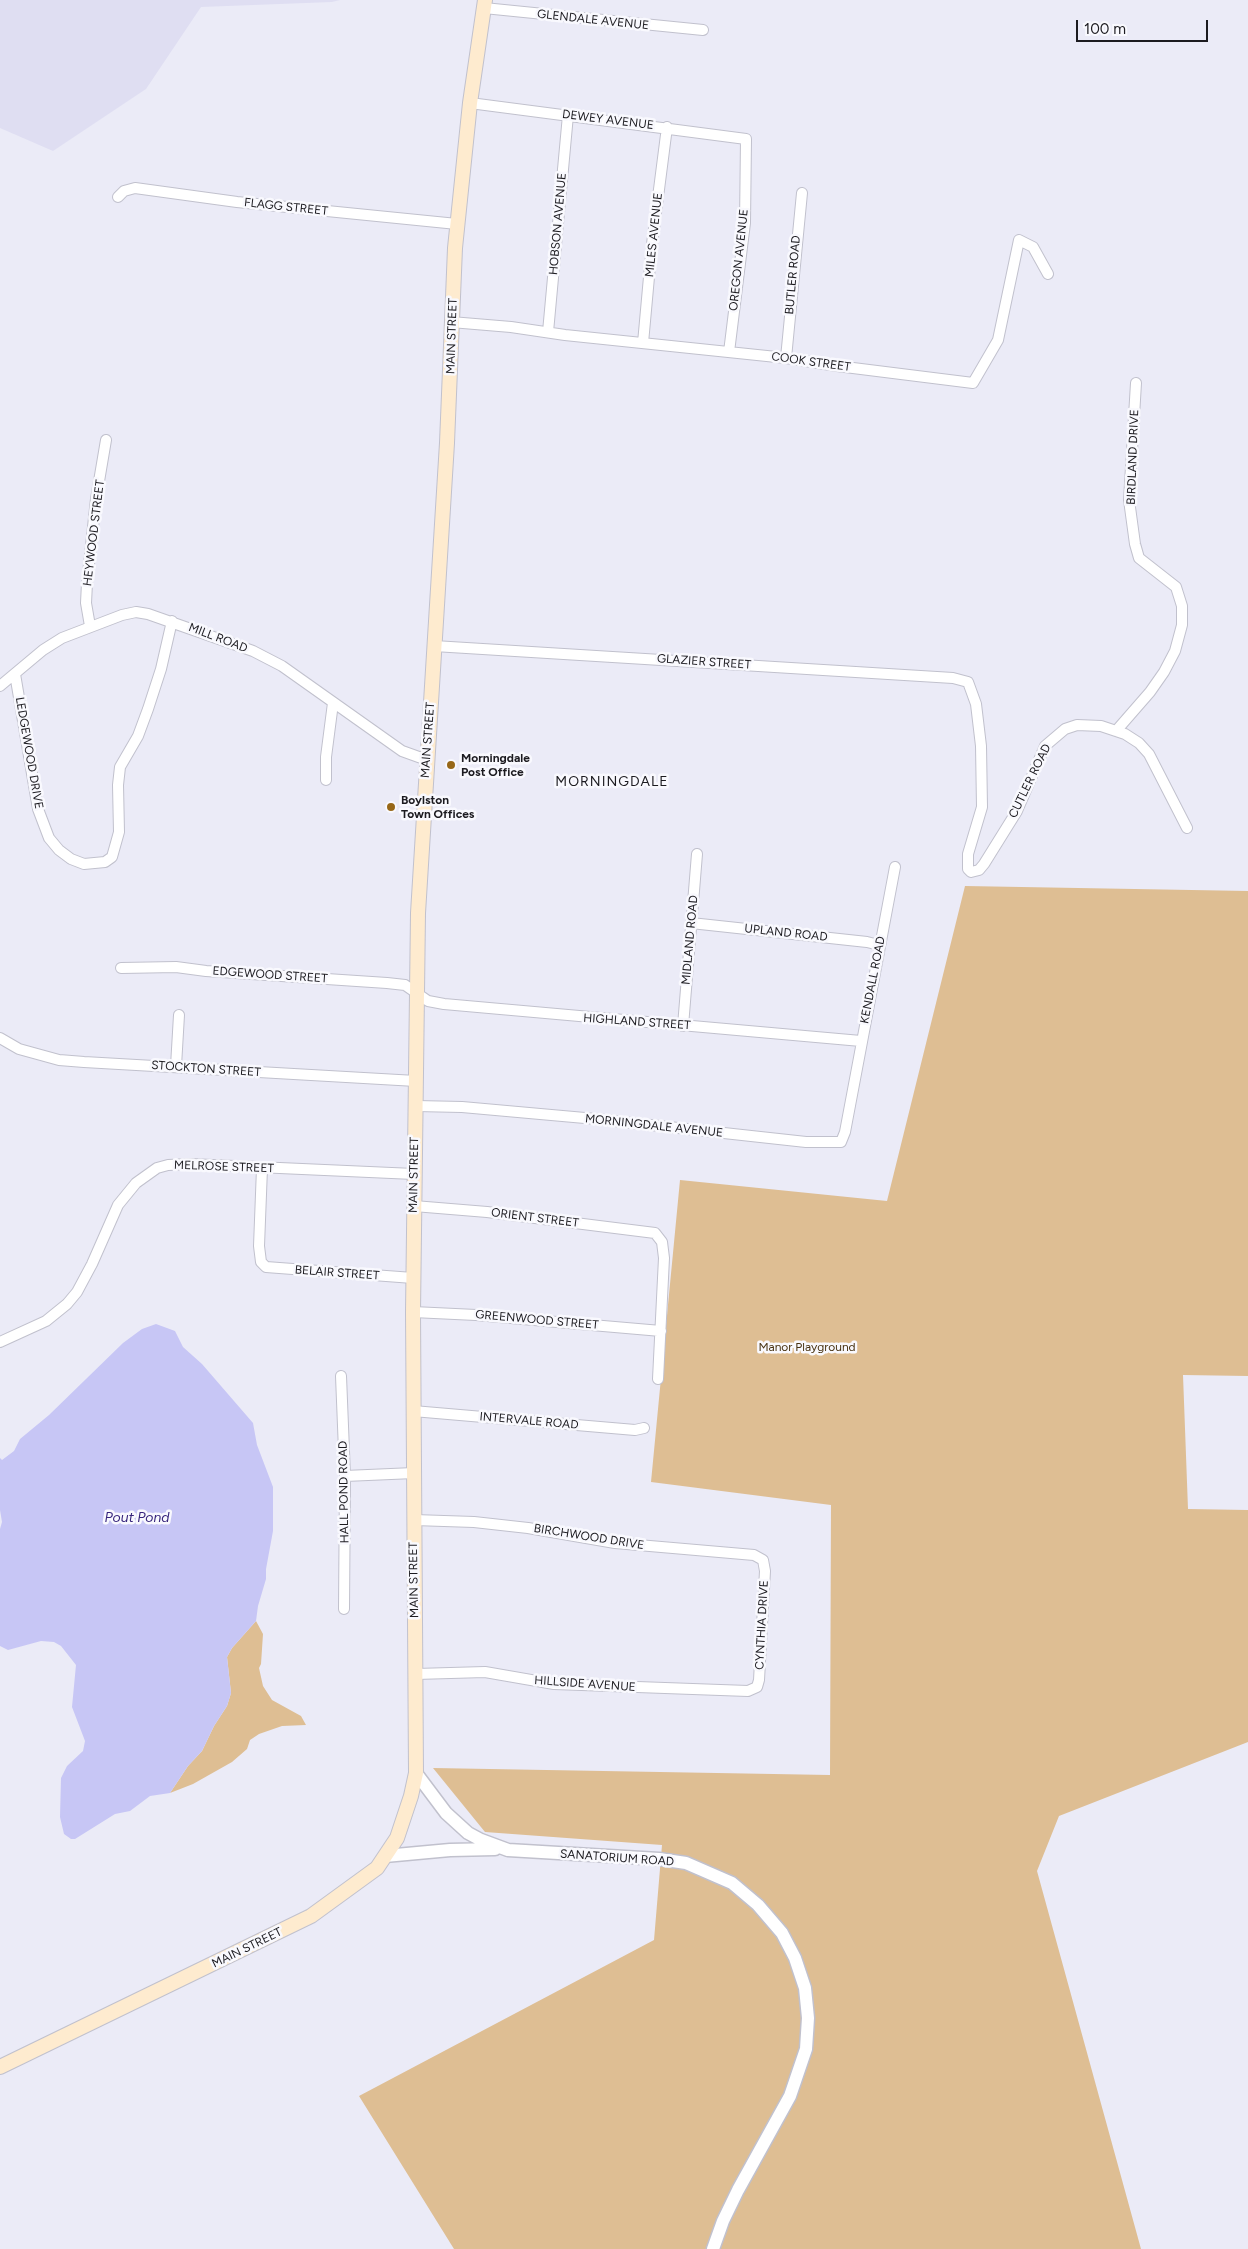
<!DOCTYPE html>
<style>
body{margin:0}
#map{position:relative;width:1248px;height:2249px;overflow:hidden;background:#ebebf7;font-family:Figtree,sans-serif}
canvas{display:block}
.scale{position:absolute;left:1076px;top:20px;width:132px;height:22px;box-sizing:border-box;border:2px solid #1c1b20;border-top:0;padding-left:6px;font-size:15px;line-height:18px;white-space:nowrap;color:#1c1b20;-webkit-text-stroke:4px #f9f9fe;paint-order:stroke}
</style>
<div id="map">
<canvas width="1248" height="2249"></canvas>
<div class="scale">100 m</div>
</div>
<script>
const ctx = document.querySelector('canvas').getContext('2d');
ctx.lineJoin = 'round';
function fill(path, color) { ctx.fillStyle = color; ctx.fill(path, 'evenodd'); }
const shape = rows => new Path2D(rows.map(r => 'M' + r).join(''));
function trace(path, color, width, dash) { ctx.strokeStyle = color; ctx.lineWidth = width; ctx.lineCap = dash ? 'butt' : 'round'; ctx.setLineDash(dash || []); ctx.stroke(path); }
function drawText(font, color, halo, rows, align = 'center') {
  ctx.font = font + ' Figtree,sans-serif'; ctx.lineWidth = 5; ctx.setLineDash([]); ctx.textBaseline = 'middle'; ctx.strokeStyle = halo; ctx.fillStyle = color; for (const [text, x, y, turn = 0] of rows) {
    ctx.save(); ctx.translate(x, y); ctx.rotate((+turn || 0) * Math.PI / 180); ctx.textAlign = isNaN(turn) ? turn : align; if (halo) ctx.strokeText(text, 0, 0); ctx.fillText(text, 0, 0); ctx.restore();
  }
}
fill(shape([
 [0,0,340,0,332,2,201,7,146,89,53,151,0,128]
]), '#dfdef2');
fill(shape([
 [965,886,1248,891,1248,1376,1183,1375,1188,1509,1248,1510,1248,1742,1059,1816,1037,1871,1141,2249,454,2249,359,2096,654,1940,662,1845,485,1832,433,1768,830,1775,831,1505,651,1482,680,1180,887,1201],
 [256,1621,263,1634,261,1664,259,1668,263,1686,272,1700,301,1716,306,1725,282,1726,259,1734,250,1740,247,1749,232,1762,193,1784,170,1793,188,1766,202,1751,214,1726,227,1706,231,1693,227,1657,232,1648]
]), '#debe93');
fill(shape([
 [156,1324,175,1331,183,1347,202,1364,253,1423,257,1445,273,1487,273,1531,266,1569,266,1579,258,1606,256,1621,232,1648,227,1657,231,1693,227,1706,214,1726,202,1751,188,1766,170,1793,150,1796,130,1811,115,1814,75,1839,71,1839,64,1834,60,1817,61,1778,67,1766,83,1751,85,1741,72,1707,76,1665,61,1646,54,1642,41,1641,8,1650,0,1646,0,1529,2,1522,0,1510,0,1458,2,1460,14,1451,20,1439,49,1415,123,1343,142,1329]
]), '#c7c6f5');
const minor = shape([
 [484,8,703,30],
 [470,103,746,139,745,223,729,352],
 [118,197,124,191,135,188,237,202,457,224],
 [451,322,511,327,565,335,786,358,837,366,973,383,998,340,1019,240,1033,247,1048,274],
 [548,332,568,115],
 [643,343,652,244,667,127],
 [786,358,802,193],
 [90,626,86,603,87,583,96,499,106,440],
 [434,646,953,678,968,682,976,704,981,746,982,807,968,854,968,869,971,872,979,870,984,864,1017,811,1045,746,1065,729,1077,725,1101,726,1125,734,1139,743,1149,754,1187,828],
 [15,674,38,809,49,838,59,850,71,859,84,864,105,862,112,857,119,832,118,785,120,767,138,736,148,709,161,669,172,621],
 [0,686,43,650,62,638,122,615,136,612,148,614,253,651,282,666,402,751,427,760],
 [1116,731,1150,692,1164,672,1175,651,1182,625,1182,606,1176,587,1139,558,1135,544,1129,500,1136,383],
 [326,780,326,757,333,703],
 [691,923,867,942,875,944,879,948],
 [121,968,176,967,206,971,387,983,405,985,428,1001,444,1004,861,1041],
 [683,1026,697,854],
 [0,1038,19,1049,59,1060,84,1062,416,1081],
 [176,1066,179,1015],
 [416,1106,462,1107,596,1119,806,1142,841,1142,845,1132,895,867],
 [262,1168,259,1246,261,1262,266,1267,413,1278],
 [414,1206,487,1212,655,1233,662,1242,664,1258,658,1379],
 [413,1312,476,1315,661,1331],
 [0,1342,46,1321,67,1304,77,1292,92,1264,118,1205,136,1183,157,1168,168,1165,190,1164,414,1174],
 [341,1376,345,1476,344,1609],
 [413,1411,635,1430,644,1428],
 [345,1476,414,1473],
 [414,1520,474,1522,528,1528,615,1543,754,1555,763,1560,765,1571,759,1680,757,1687,748,1691,554,1684,485,1672,416,1674]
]);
const tertiary = shape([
 [416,1773,446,1813,468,1833,481,1840,508,1850,659,1859,686,1863,732,1883,758,1905,782,1933,795,1958,805,1988,808,2018,806,2049,790,2096,738,2190,723,2221,713,2249],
 [385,1856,450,1850,495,1849]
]);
const secondary = shape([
 [0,2067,311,1916,377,1868,397,1838,411,1796,416,1773,413,1312,418,913,447,443,455,248,470,103,485,0]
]);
trace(minor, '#c1c1cd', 12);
trace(tertiary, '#c1c1cd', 15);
trace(secondary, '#c1c1cd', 16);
trace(minor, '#fff', 10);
trace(tertiary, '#fff', 12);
trace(secondary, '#feebcf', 14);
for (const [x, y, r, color] of [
 [451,765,5,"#976718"],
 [391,807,5,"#976718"]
]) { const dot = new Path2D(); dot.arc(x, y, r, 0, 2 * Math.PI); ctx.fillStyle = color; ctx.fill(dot); trace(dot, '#f9f9fe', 2); }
drawText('12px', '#1c1b20', '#f9f9fe', [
 ["GLENDALE AVENUE",593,20,6],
 ["DEWEY AVENUE",608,120,7],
 ["FLAGG STREET",286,207,6],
 ["HOBSON AVENUE",558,224,-85],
 ["MILES AVENUE",654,235,-84],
 ["OREGON AVENUE",739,260,-84],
 ["BUTLER ROAD",793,275,-85],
 ["MAIN STREET",452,336,-88],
 ["COOK STREET",811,362,8],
 ["BIRDLAND DRIVE",1133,457,-88],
 ["HEYWOOD STREET",94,533,-83],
 ["MILL ROAD",218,638,21],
 ["GLAZIER STREET",704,662,4],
 ["MAIN STREET",428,740,-86],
 ["LEDGEWOOD DRIVE",29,753,80],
 ["CUTLER ROAD",1030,781,-64],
 ["UPLAND ROAD",786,933,6],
 ["MIDLAND ROAD",690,940,-85],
 ["EDGEWOOD STREET",270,975,4],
 ["KENDALL ROAD",873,980,-79],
 ["HIGHLAND STREET",637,1022,4],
 ["STOCKTON STREET",206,1069,4],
 ["MORNINGDALE AVENUE",654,1126,6],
 ["MELROSE STREET",224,1167,2],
 ["MAIN STREET",414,1175,-89],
 ["ORIENT STREET",535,1218,7],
 ["BELAIR STREET",337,1273,4],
 ["GREENWOOD STREET",537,1320,5],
 ["INTERVALE ROAD",529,1421,5],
 ["HALL POND ROAD",344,1492,-91],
 ["BIRCHWOOD DRIVE",589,1537,9],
 ["MAIN STREET",414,1580,-91],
 ["CYNTHIA DRIVE",762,1625,-87],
 ["HILLSIDE AVENUE",585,1684,4],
 ["SANATORIUM ROAD",617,1858,4],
 ["MAIN STREET",247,1948,-26]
]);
drawText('bold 12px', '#1c1b20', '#f9f9fe', [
 ["Morningdale",461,758],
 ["Post Office",461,772],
 ["Boylston",401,800],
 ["Town Offices",401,814]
], 'left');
drawText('12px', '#483312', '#f9f9fe', [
 ["Manor Playground",807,1347]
]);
ctx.letterSpacing = '1px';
drawText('14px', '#1c1b20', '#f9f9fe', [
 ["MORNINGDALE",612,782]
]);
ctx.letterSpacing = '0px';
drawText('italic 14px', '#37257c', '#f9f9fe', [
 ["Pout Pond",137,1518]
]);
</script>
